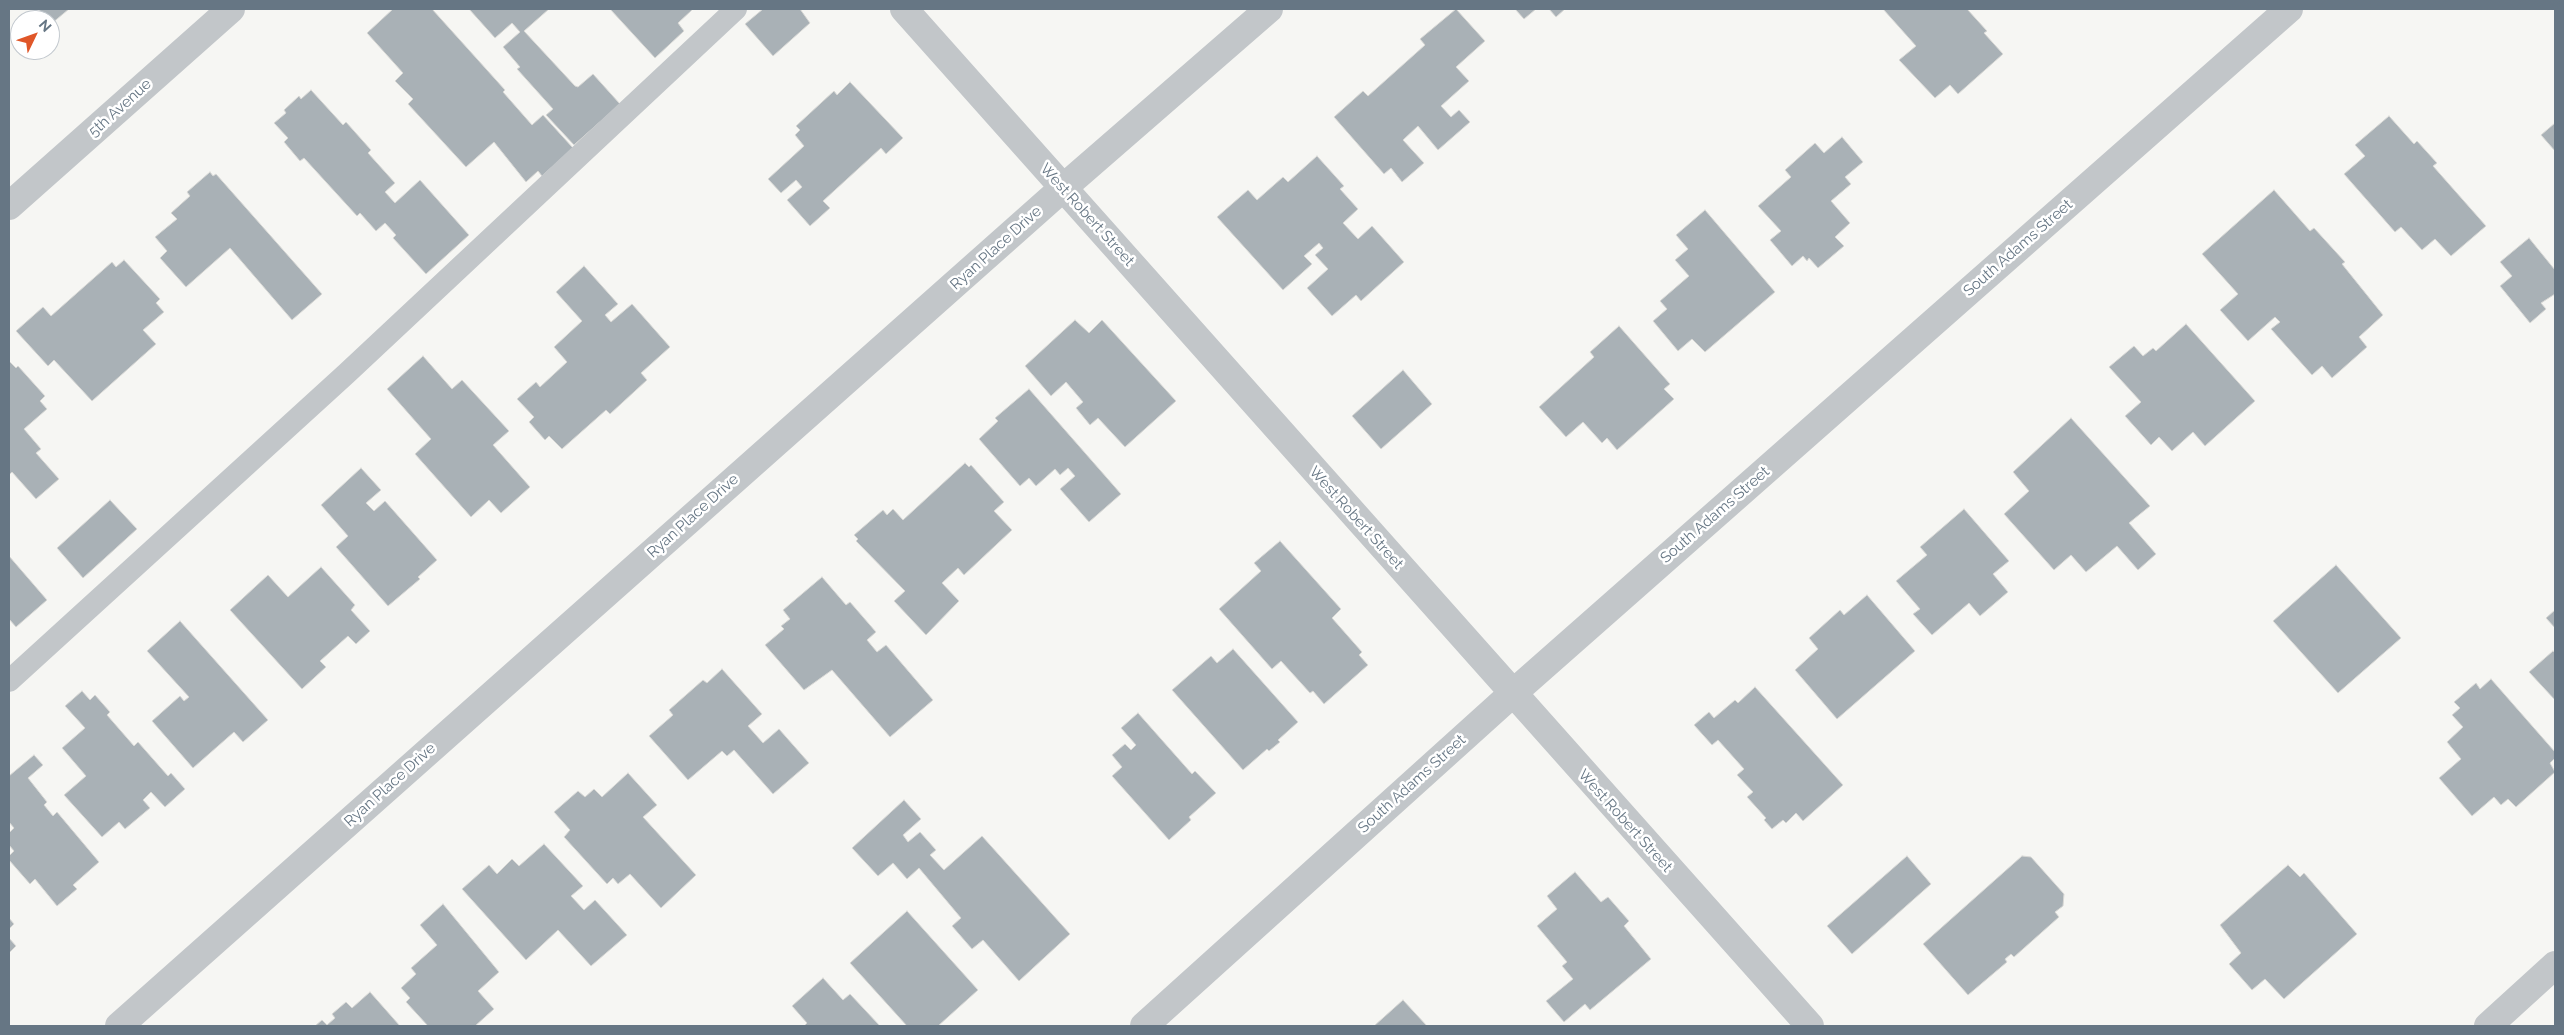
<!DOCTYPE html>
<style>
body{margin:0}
#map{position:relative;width:2564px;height:1035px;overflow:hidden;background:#f6f6f3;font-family:Raleway,sans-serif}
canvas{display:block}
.frame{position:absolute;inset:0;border:10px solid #667684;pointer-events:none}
.north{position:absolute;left:10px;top:10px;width:50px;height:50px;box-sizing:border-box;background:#fff;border:1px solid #c2c8ce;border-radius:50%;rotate:48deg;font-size:14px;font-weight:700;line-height:20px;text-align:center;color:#667684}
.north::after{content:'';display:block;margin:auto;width:18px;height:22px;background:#e05729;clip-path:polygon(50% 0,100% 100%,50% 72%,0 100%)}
</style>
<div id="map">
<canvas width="2564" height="1035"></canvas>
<div class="frame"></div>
<div class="north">N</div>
</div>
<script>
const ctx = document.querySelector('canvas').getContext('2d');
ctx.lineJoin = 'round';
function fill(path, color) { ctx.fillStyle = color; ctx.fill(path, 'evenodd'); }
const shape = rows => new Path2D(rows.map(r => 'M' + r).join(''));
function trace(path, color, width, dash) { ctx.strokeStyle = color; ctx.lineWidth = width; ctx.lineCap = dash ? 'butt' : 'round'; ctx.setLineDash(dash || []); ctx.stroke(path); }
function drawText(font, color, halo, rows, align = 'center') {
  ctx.font = font + ' Raleway,sans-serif'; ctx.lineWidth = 5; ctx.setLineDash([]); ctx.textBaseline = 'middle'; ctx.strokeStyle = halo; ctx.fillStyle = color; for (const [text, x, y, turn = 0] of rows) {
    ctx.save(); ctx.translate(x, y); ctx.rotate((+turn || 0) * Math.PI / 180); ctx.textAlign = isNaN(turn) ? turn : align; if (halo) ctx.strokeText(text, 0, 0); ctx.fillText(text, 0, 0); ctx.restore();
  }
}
const building = shape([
 [38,9,69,9,51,24,50,20,38,9],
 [393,9,432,9,505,90,503,92,532,125,543,115,573,148,542,176,538,171,526,182,494,142,466,167,408,104,413,99,395,81,403,73,367,33,393,9],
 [469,9,549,9,524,31,575,86,578,87,593,74,620,104,574,145,546,115,553,109,517,69,520,67,503,47,520,32,512,23,495,38,469,9],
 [610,9,691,9,692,10,678,23,684,31,655,58,610,9],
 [763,9,800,9,810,23,773,56,745,24,763,9],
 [1456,9,1485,41,1456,67,1469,81,1441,106,1451,117,1459,110,1470,122,1438,150,1418,126,1403,140,1424,163,1402,182,1391,168,1384,174,1334,117,1363,91,1368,96,1425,45,1420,39,1456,9],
 [1515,9,1536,9,1524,19,1515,9],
 [1549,9,1565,9,1556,17,1549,9],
 [1883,9,1967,9,1987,31,1984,33,2003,54,1958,94,1950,85,1935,98,1899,60,1916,46,1883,9],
 [850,82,903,138,886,154,881,148,823,201,830,208,810,226,787,200,802,187,796,180,781,193,768,179,804,146,795,135,800,130,796,126,834,91,837,95,850,82],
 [311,90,343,125,346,122,371,150,368,153,395,183,385,192,395,203,420,180,469,235,426,274,393,238,396,235,385,223,376,231,360,213,357,216,304,158,300,161,284,142,288,138,274,123,286,113,284,110,299,96,301,99,311,90],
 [2389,116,2414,144,2417,141,2437,163,2433,166,2486,226,2451,256,2435,239,2422,250,2401,227,2395,232,2344,174,2365,156,2355,145,2389,116],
 [2555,123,2555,151,2541,135,2555,123],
 [1842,137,1863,162,1845,177,1851,184,1831,201,1850,223,1835,237,1844,246,1818,268,1809,258,1807,261,1803,256,1792,266,1770,240,1781,231,1758,206,1791,177,1785,170,1815,143,1824,153,1842,137],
 [1317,156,1344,186,1340,189,1358,209,1343,223,1358,239,1372,226,1404,262,1361,301,1356,295,1332,316,1307,288,1328,269,1315,255,1323,248,1319,243,1304,256,1312,264,1283,290,1217,217,1248,190,1257,200,1283,177,1288,182,1317,156],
 [210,172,213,176,216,174,322,294,292,320,230,248,186,287,160,258,167,251,155,237,177,219,171,213,190,196,187,192,210,172],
 [2274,190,2310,231,2314,228,2345,262,2342,264,2383,315,2359,337,2367,347,2332,378,2322,366,2312,375,2271,329,2280,322,2275,317,2248,341,2220,310,2238,294,2202,254,2274,190],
 [1705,210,1775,292,1705,352,1692,339,1678,351,1653,321,1667,309,1660,301,1689,276,1675,260,1688,249,1676,235,1705,210],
 [2529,238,2555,270,2555,294,2541,303,2546,309,2530,323,2500,286,2512,276,2500,262,2529,238],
 [124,260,160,299,156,303,164,312,143,330,156,344,92,401,54,360,48,366,16,331,43,307,51,316,112,262,116,267,124,260],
 [584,266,618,304,605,315,611,322,632,304,670,347,641,373,647,380,610,414,606,410,562,449,549,436,545,440,529,422,534,417,517,399,536,382,540,387,567,362,554,347,582,321,556,292,584,266],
 [1075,320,1089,333,1102,320,1176,401,1125,447,1098,418,1090,425,1076,408,1083,402,1066,382,1051,396,1025,366,1075,320],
 [2186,324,2255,401,2205,446,2193,432,2172,451,2159,437,2151,445,2125,416,2141,402,2109,367,2134,346,2143,356,2153,348,2156,351,2186,324],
 [1619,326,1670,384,1664,389,1674,399,1617,450,1607,438,1602,443,1583,422,1566,437,1539,407,1594,357,1590,352,1619,326],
 [423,356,452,389,462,380,509,431,493,445,530,487,501,513,489,500,471,517,415,454,431,439,387,389,423,356],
 [9,361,16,368,18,366,45,396,40,401,47,409,24,429,41,449,36,453,59,479,36,499,12,472,9,475,9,361],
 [1403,370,1432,404,1381,449,1352,416,1403,370],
 [1029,389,1121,494,1089,522,1060,489,1075,476,1068,468,1060,475,1055,469,1036,486,1029,478,1020,486,979,439,998,421,995,418,1029,389],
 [2071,418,2150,506,2129,523,2156,554,2138,570,2117,546,2086,572,2071,555,2054,570,2004,514,2029,491,2013,472,2071,418],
 [965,463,969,467,971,465,1004,502,994,511,1012,530,964,575,958,568,942,583,959,601,926,635,894,601,905,591,856,541,858,539,854,535,883,510,887,515,893,509,903,520,965,463],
 [361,468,381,490,366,503,374,511,385,501,437,560,418,577,420,579,388,606,336,547,348,536,321,505,361,468],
 [110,500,137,529,83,578,57,548,110,500],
 [1964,509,2009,561,1993,574,2008,592,1980,616,1969,603,1932,635,1913,614,1920,609,1896,581,1927,555,1920,547,1964,509],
 [1280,541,1341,609,1332,618,1362,652,1359,655,1368,665,1324,704,1313,691,1310,693,1281,661,1272,669,1219,609,1261,571,1254,563,1280,541],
 [9,556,47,600,16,627,9,619,9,556],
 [2336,565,2401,638,2338,693,2273,621,2336,565],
 [321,567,355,605,351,610,370,631,356,644,348,636,320,661,326,667,302,689,230,610,268,575,288,597,321,567],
 [822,577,846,605,850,602,876,632,867,640,877,652,886,645,933,700,890,737,832,670,804,690,765,645,784,629,781,626,790,619,783,610,822,577],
 [1867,595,1915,651,1837,719,1795,670,1818,649,1809,638,1840,610,1844,615,1867,595],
 [2555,610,2555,628,2546,618,2555,610],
 [180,621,268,720,243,742,234,732,193,768,152,721,180,696,184,701,189,697,147,651,180,621],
 [1233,649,1298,722,1278,740,1280,742,1269,751,1267,749,1243,770,1172,690,1211,656,1217,663,1233,649],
 [2553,651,2555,653,2555,700,2529,672,2553,651],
 [722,669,762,714,748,726,763,743,779,729,809,763,773,794,734,750,727,756,722,751,688,780,649,736,673,715,669,710,703,680,707,683,722,669],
 [2491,679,2555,752,2555,758,2550,763,2555,772,2516,807,2508,799,2501,805,2494,797,2472,816,2439,778,2461,759,2447,742,2463,727,2452,715,2460,708,2454,702,2476,683,2480,689,2491,679],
 [1755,687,1843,785,1803,821,1796,813,1786,823,1783,820,1772,829,1764,820,1766,818,1747,797,1753,792,1737,775,1744,769,1718,740,1712,745,1694,725,1709,712,1714,718,1735,700,1738,703,1755,687],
 [82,691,90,700,95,695,110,712,107,715,134,746,138,742,168,776,171,773,185,789,165,807,151,792,143,800,150,808,125,829,119,822,102,837,64,795,86,776,62,748,85,728,65,706,82,691],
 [1138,713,1192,774,1195,771,1216,793,1189,817,1191,820,1169,840,1112,776,1122,767,1112,755,1125,744,1131,750,1136,745,1121,728,1138,713],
 [34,755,43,765,28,778,47,802,44,805,53,816,57,812,99,862,73,885,77,889,57,906,35,879,30,884,9,860,9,856,14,851,9,845,9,833,14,828,9,822,9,776,34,755],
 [628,773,657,805,643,817,696,875,661,908,630,874,618,884,613,878,607,884,564,837,570,830,554,812,578,791,585,797,594,789,602,797,628,773],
 [904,800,921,819,903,835,908,842,920,832,936,850,930,855,944,870,982,836,1070,934,1019,981,983,940,972,949,952,926,961,918,919,868,907,879,893,863,878,876,852,848,904,800],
 [544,844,583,886,571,896,584,910,595,900,627,935,591,966,558,930,526,960,462,889,489,865,497,874,512,859,519,866,544,844],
 [1907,856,1931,884,1852,954,1827,926,1907,856],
 [2022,856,2031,857,2064,894,2063,906,2055,912,2059,917,2014,957,2011,954,2005,959,2007,962,1968,995,1923,944,2022,856],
 [2288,865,2300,877,2304,873,2357,934,2284,999,2265,979,2252,990,2229,964,2241,953,2220,925,2288,865],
 [1575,872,1601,902,1608,897,1629,921,1624,926,1651,959,1590,1010,1585,1004,1564,1022,1546,1001,1573,979,1562,966,1567,962,1537,926,1557,909,1547,896,1575,872],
 [443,904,499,972,478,991,494,1009,475,1026,428,1026,406,1002,410,998,401,988,416,974,411,968,437,945,420,925,443,904],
 [907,911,978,990,938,1026,907,1026,850,963,907,911],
 [9,918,14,924,9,929,9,918],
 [9,938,16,946,9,953,9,938],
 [823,978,843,1000,850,994,880,1026,804,1026,807,1023,792,1006,823,978],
 [370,992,400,1026,315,1026,322,1020,327,1025,335,1018,332,1014,346,1002,352,1008,370,992],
 [1403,1000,1427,1026,1374,1026,1403,1000]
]);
fill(building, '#a9b1b6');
trace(building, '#d8d8d5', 1);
trace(shape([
 [9,681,346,374,736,9]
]), '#c2c6c9', 22);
trace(shape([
 [904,9,1810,1026],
 [9,206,231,9],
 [119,1026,1063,188,1269,9],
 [1144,1026,1512,694,2289,9],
 [2488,1026,2555,965]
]), '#c2c6c9', 28);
drawText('15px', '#667684', '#fff', [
 ["5th Avenue",120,108,-42],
 ["West Robert Street",1087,215,48],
 ["Ryan Place Drive",996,248,-42],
 ["South Adams Street",2018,248,-41],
 ["South Adams Street",1715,515,-41],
 ["Ryan Place Drive",693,516,-42],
 ["West Robert Street",1356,518,48],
 ["South Adams Street",1412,784,-42],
 ["Ryan Place Drive",390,785,-42],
 ["West Robert Street",1625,821,48]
]);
</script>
